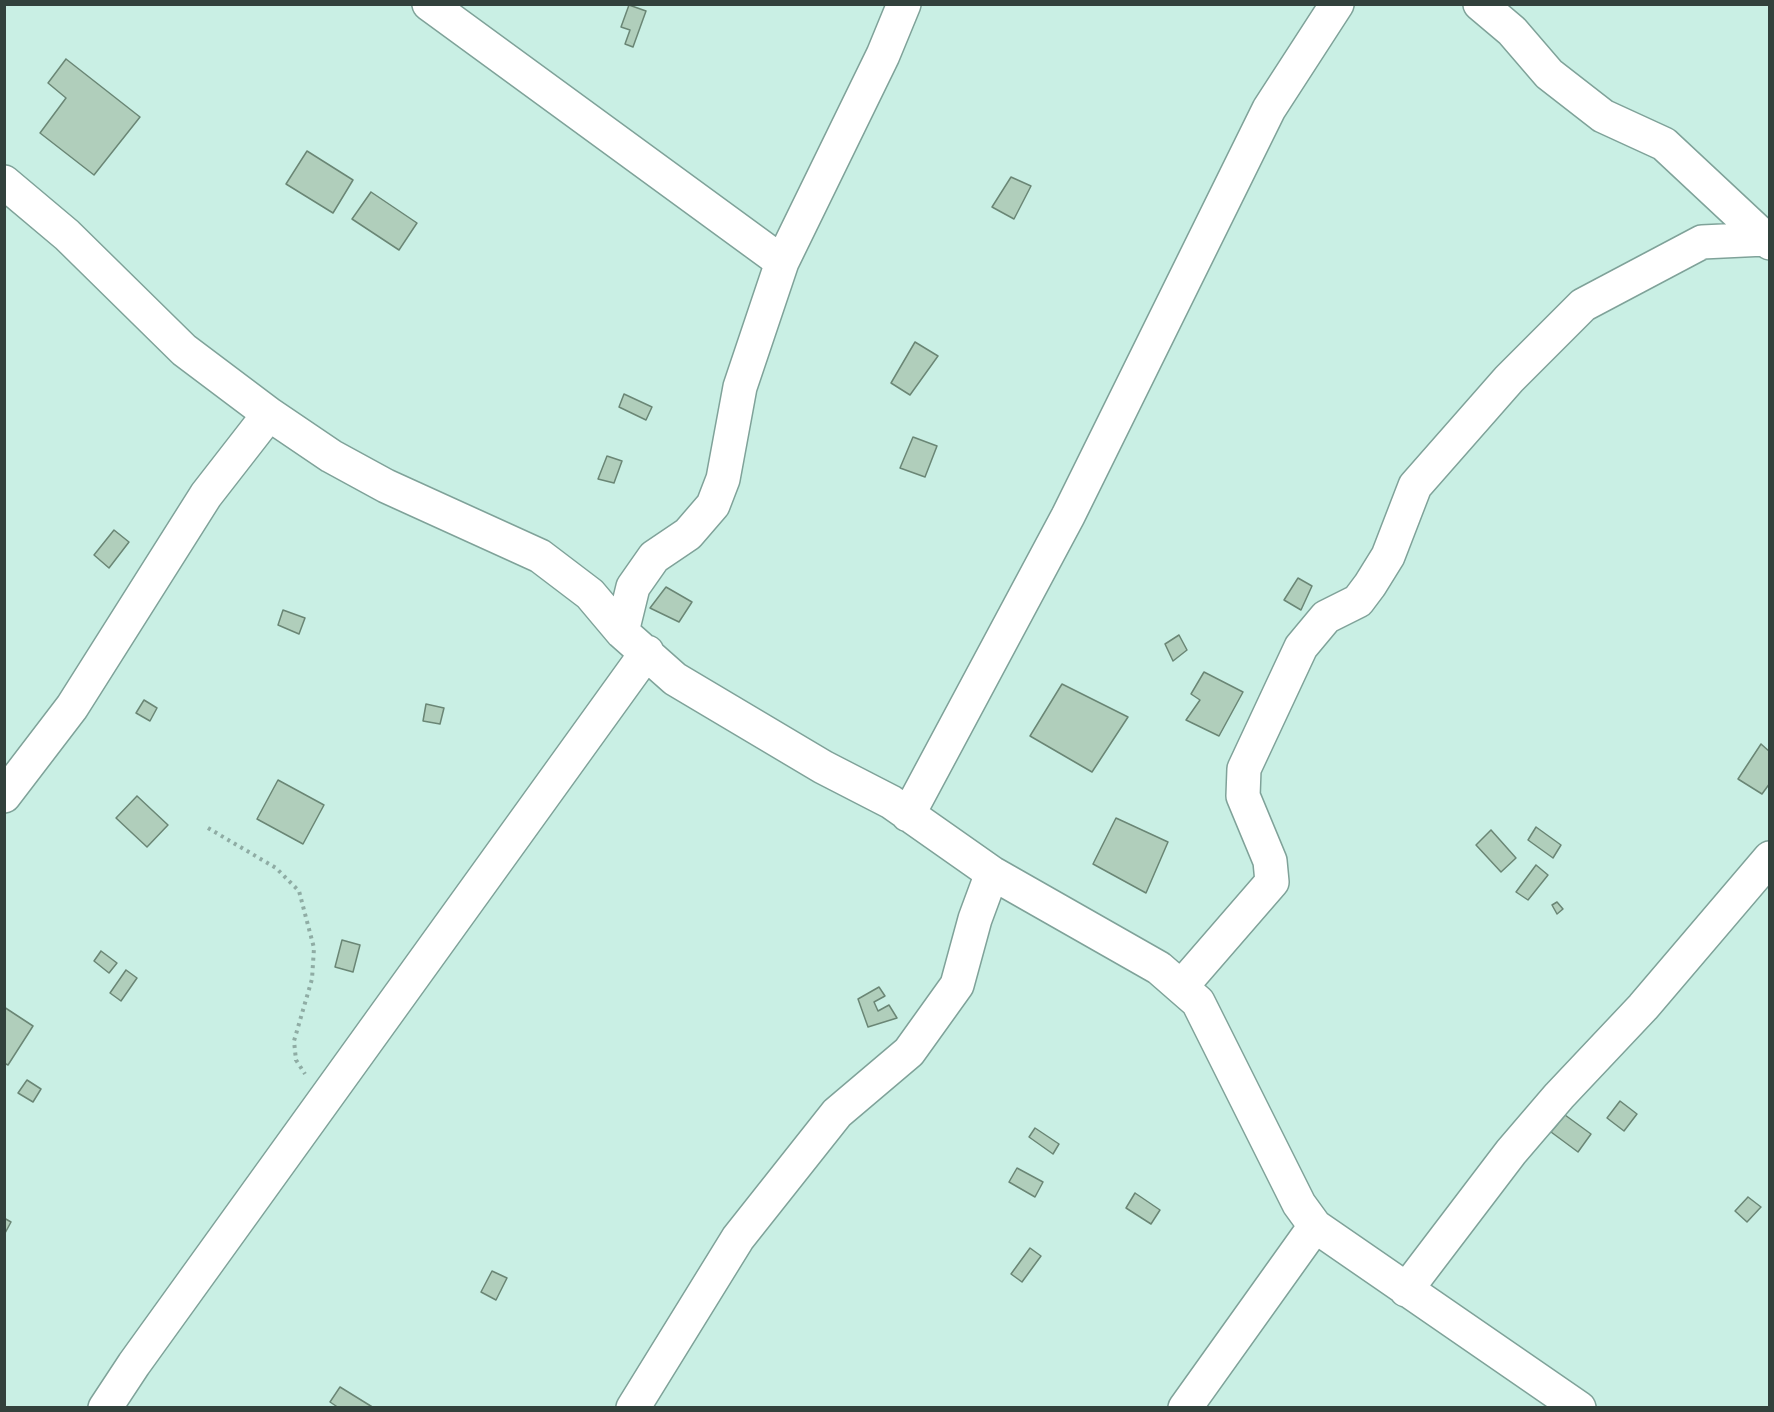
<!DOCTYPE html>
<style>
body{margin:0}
#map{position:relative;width:1774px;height:1412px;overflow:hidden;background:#c9efe4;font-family:Cabin,sans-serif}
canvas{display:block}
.frame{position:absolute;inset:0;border:6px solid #32413c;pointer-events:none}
</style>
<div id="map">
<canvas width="1774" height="1412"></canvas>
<div class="frame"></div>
</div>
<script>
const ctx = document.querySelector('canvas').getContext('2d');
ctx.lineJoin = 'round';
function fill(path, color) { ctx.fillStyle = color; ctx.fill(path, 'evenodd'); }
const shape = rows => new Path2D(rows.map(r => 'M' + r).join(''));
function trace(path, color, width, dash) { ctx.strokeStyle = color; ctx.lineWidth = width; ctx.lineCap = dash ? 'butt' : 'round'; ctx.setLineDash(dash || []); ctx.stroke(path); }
const building = shape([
 [629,5,646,11,633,47,625,44,630,30,621,27,629,5],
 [66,59,140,117,94,175,40,133,66,98,48,83,66,59],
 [307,151,353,180,333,213,286,184,307,151],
 [1011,177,1031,186,1014,219,992,207,1011,177],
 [371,192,417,223,399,250,352,219,371,192],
 [915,342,938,356,910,395,891,383,915,342],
 [624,394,652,407,646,420,619,407,624,394],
 [913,437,937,446,925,477,900,468,913,437],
 [607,456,622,461,614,483,598,479,607,456],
 [114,530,129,542,109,568,94,555,114,530],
 [1298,578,1312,586,1301,610,1284,600,1298,578],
 [666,587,692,602,679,622,650,608,666,587],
 [283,610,305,618,299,634,278,625,283,610],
 [1179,635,1187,650,1173,661,1165,644,1179,635],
 [1204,672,1243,692,1219,736,1186,720,1200,700,1191,694,1204,672],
 [1062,684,1128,717,1092,772,1030,736,1062,684],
 [144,700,157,708,150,721,136,713,144,700],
 [426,704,444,708,440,724,423,721,426,704],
 [1761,744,1770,752,1770,783,1762,794,1738,779,1761,744],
 [278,780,324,805,303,844,257,819,278,780],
 [137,796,168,825,147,847,116,818,137,796],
 [1116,818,1168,842,1146,893,1093,864,1116,818],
 [1536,827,1561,845,1553,858,1528,840,1536,827],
 [1491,830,1516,858,1501,872,1476,845,1491,830],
 [1536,865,1548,875,1528,900,1516,892,1536,865],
 [1557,902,1563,909,1557,914,1552,905,1557,902],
 [342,940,360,945,353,972,335,967,342,940],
 [101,951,117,963,109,973,94,961,101,951],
 [126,970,137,978,121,1001,110,993,126,970],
 [879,987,885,996,874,1002,878,1011,889,1005,897,1018,868,1027,858,999,879,987],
 [4,1007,33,1026,8,1065,4,1063,4,1007],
 [27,1080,41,1089,33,1102,18,1093,27,1080],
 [1620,1101,1637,1114,1624,1131,1607,1118,1620,1101],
 [1565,1115,1591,1134,1578,1152,1551,1132,1565,1115],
 [1035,1128,1059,1144,1053,1154,1029,1137,1035,1128],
 [1017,1168,1043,1182,1035,1197,1009,1182,1017,1168],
 [1135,1193,1160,1210,1151,1224,1126,1208,1135,1193],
 [1748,1197,1761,1207,1747,1222,1735,1211,1748,1197],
 [4,1218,11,1222,4,1235,4,1218],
 [1030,1248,1041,1256,1022,1282,1011,1274,1030,1248],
 [492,1271,507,1278,496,1300,481,1292,492,1271],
 [340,1387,374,1408,339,1408,330,1402,340,1387]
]);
fill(building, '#b0cebb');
trace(building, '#6a8675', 1.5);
const minor = shape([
 [429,4,782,262],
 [1480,4,1512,31,1549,74,1603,116,1664,144,1770,243],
 [4,182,67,235,184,350,269,414,331,456,386,486,540,556,590,594,622,632,675,679,823,767,891,802,992,873,1159,968,1198,1002,1299,1204,1315,1226,1579,1408],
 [622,632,633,587,654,557,688,534,713,505,723,479,740,387,782,262,883,55,904,4],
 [4,796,72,707,206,495,269,414],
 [908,815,1068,516,1269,109,1337,4],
 [1181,987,1272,882,1270,861,1243,796,1244,769,1301,647,1326,617,1358,601,1370,585,1388,556,1415,486,1509,379,1583,305,1702,242,1765,239],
 [1406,1290,1511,1152,1559,1096,1643,1007,1770,858],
 [105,1408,134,1364,647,652],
 [633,1408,738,1238,837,1113,909,1052,957,985,975,919,992,873],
 [1185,1408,1315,1226]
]);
trace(minor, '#7fa299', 36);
trace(shape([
 [208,828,276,868,299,891,314,948,312,979,294,1041,296,1060,305,1074]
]), '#8faca4', 4, [3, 4.5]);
trace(minor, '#fff', 33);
</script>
